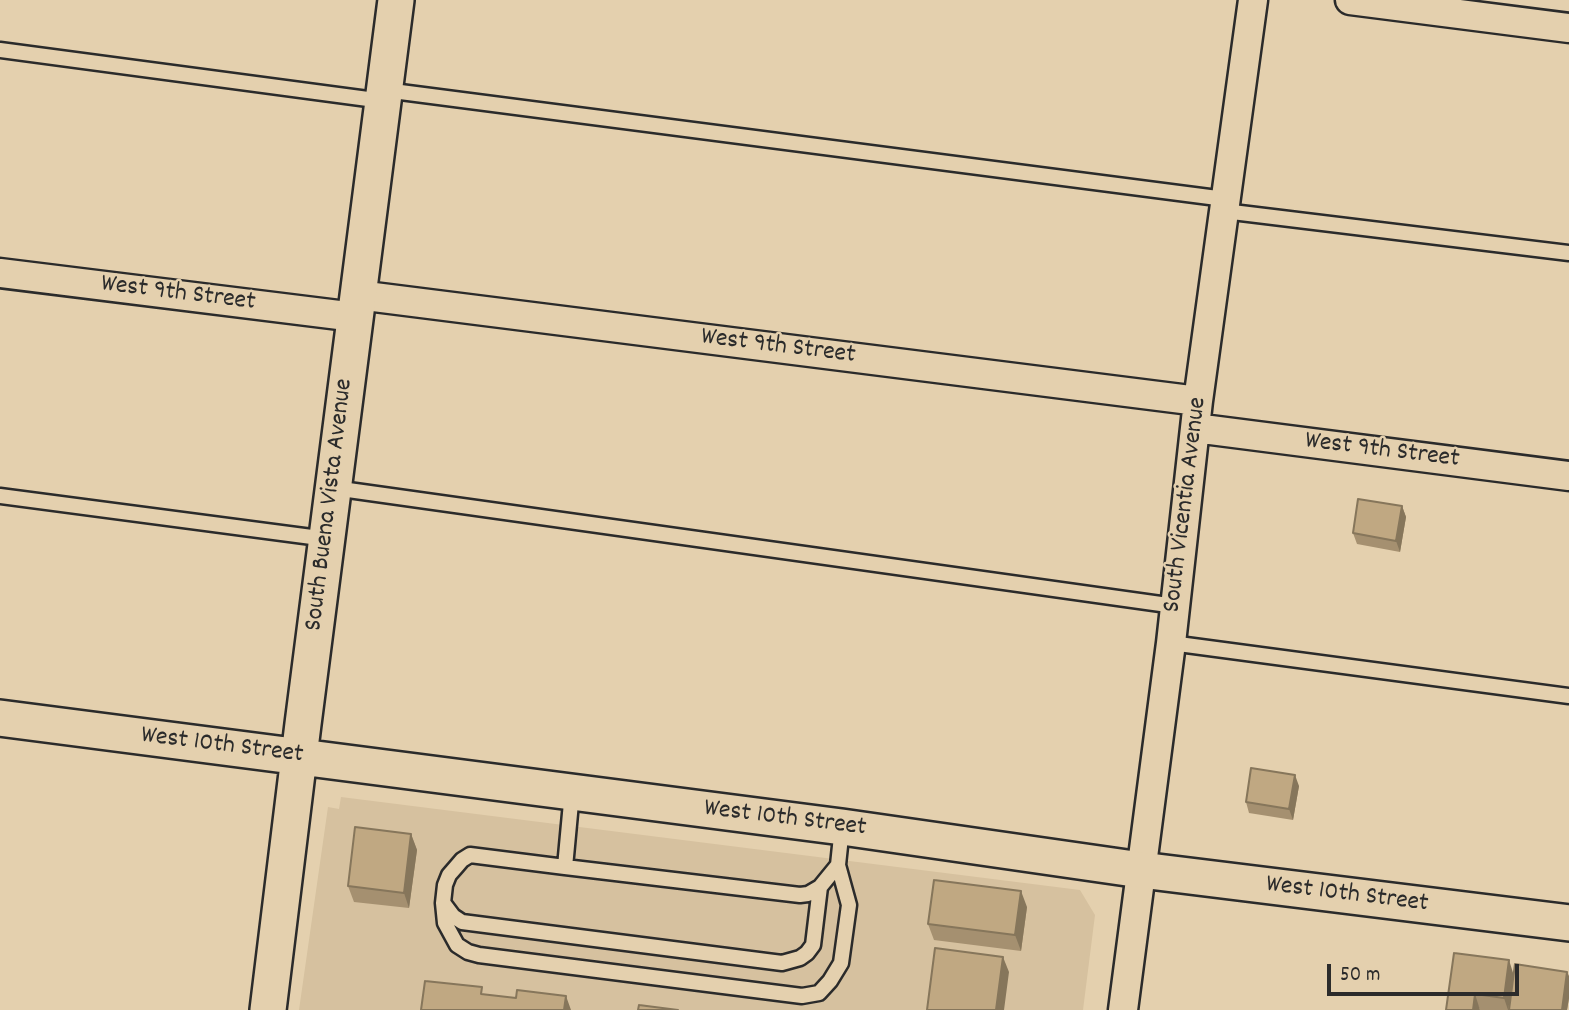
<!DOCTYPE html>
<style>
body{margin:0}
#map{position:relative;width:1569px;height:1010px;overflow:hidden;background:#e4d0ae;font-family:Dekko,sans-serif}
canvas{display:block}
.scale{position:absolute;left:1327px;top:964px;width:192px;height:32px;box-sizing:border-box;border:4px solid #2b2b2b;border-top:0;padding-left:9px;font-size:21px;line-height:24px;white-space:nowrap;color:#2b2b2b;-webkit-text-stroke:5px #e4d0ae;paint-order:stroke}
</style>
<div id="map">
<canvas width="1569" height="1010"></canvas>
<div class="scale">50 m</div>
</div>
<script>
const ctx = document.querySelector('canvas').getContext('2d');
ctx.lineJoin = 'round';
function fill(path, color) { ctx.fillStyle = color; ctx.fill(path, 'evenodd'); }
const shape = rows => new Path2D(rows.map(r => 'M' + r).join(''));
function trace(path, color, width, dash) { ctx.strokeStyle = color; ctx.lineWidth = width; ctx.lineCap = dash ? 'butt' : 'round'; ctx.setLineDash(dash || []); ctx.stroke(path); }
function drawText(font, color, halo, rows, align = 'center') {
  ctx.font = font + ' Dekko,sans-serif'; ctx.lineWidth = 5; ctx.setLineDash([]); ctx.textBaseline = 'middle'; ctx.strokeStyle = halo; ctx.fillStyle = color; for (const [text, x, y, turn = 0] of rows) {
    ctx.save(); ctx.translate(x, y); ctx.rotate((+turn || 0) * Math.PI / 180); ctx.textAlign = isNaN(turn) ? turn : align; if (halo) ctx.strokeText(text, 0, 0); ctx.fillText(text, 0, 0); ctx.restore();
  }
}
fill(shape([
 [341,797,1080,890,1095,915,1083,1010,299,1010,328,807,339,809]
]), '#d6c19f');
const service = shape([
 [0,50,383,101],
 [385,90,1225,199],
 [1224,211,1569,253],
 [334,488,1175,606],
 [0,496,327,539],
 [1171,643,1569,696],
 [572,792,565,867,470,855,462,860,456,867,449,875,445,885,443,903,445,923,457,945,468,952,479,955,802,996,819,993,830,981,841,963,849,905,838,865,842,827],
 [565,867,800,895,808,894,820,887,838,865],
 [444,904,453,916,462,922,782,963,800,958,807,953,813,945,820,887]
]);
const minor = shape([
 [1350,0,1569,28],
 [0,273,355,317],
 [358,295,1198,401],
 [1195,428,1569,476],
 [1123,1010,1171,643,1198,401,1253,0]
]);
const tertiary = shape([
 [0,718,842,827,1141,870,1569,923],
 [268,1010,303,724,396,0]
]);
trace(service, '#2b2b2b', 19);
trace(minor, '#2b2b2b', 33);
trace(tertiary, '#2b2b2b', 40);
trace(service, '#e4d0ae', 14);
trace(minor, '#e4d0ae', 28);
trace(tertiary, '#e4d0ae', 35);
fill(shape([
 [1402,506,1406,517,1400,552,1357,544,1353,533],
 [1299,786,1293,820,1249,813,1246,802],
 [411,834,417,850,409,908,354,902,348,886],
 [1027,907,1021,951,934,940,928,924],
 [1454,953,1514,975,1569,998,1567,1010,1480,1010]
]), '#a59070');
fill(shape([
 [1402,506,1406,517,1400,552,1396,541],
 [1295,775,1299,786,1293,820,1289,809],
 [411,834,417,850,409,908,404,893],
 [1021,891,1027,907,1021,951,1015,935],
 [1003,957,1009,972,1004,1010,996,1010],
 [1509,960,1514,976,1508,1010,1504,998],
 [1567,972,1569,976,1569,998,1567,1010,1562,1010],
 [1475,994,1480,1010,1473,1010],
 [566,996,571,1010,564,1010]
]), '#86765b');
const building = shape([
 [1358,499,1402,506,1396,541,1353,533,1358,499],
 [1251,768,1295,775,1289,809,1246,802,1251,768],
 [355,827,411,834,404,893,348,886,355,827],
 [934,880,1021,891,1015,935,928,924,934,880],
 [935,948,1003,957,996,1010,927,1010,935,948],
 [1454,953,1509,960,1504,998,1475,994,1473,1010,1446,1010,1454,953],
 [1515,964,1567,972,1562,1010,1509,1010,1515,964],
 [425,981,482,987,481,994,516,998,517,990,566,996,564,1010,421,1010,425,981],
 [639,1005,678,1010,638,1010,639,1005]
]);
fill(building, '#c0a882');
trace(building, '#86765b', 2);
drawText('26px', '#2b2b2b', '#e4d0ae', [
 ["West 9th Street",178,295,7],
 ["West 9th Street",778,348,7],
 ["West 9th Street",1382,452,7],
 ["South Buena Vista Avenue",331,505,-83],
 ["South Vicentia Avenue",1187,505,-83],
 ["West 10th Street",222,747,7],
 ["West 10th Street",785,820,7],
 ["West 10th Street",1347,896,7]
]);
</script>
